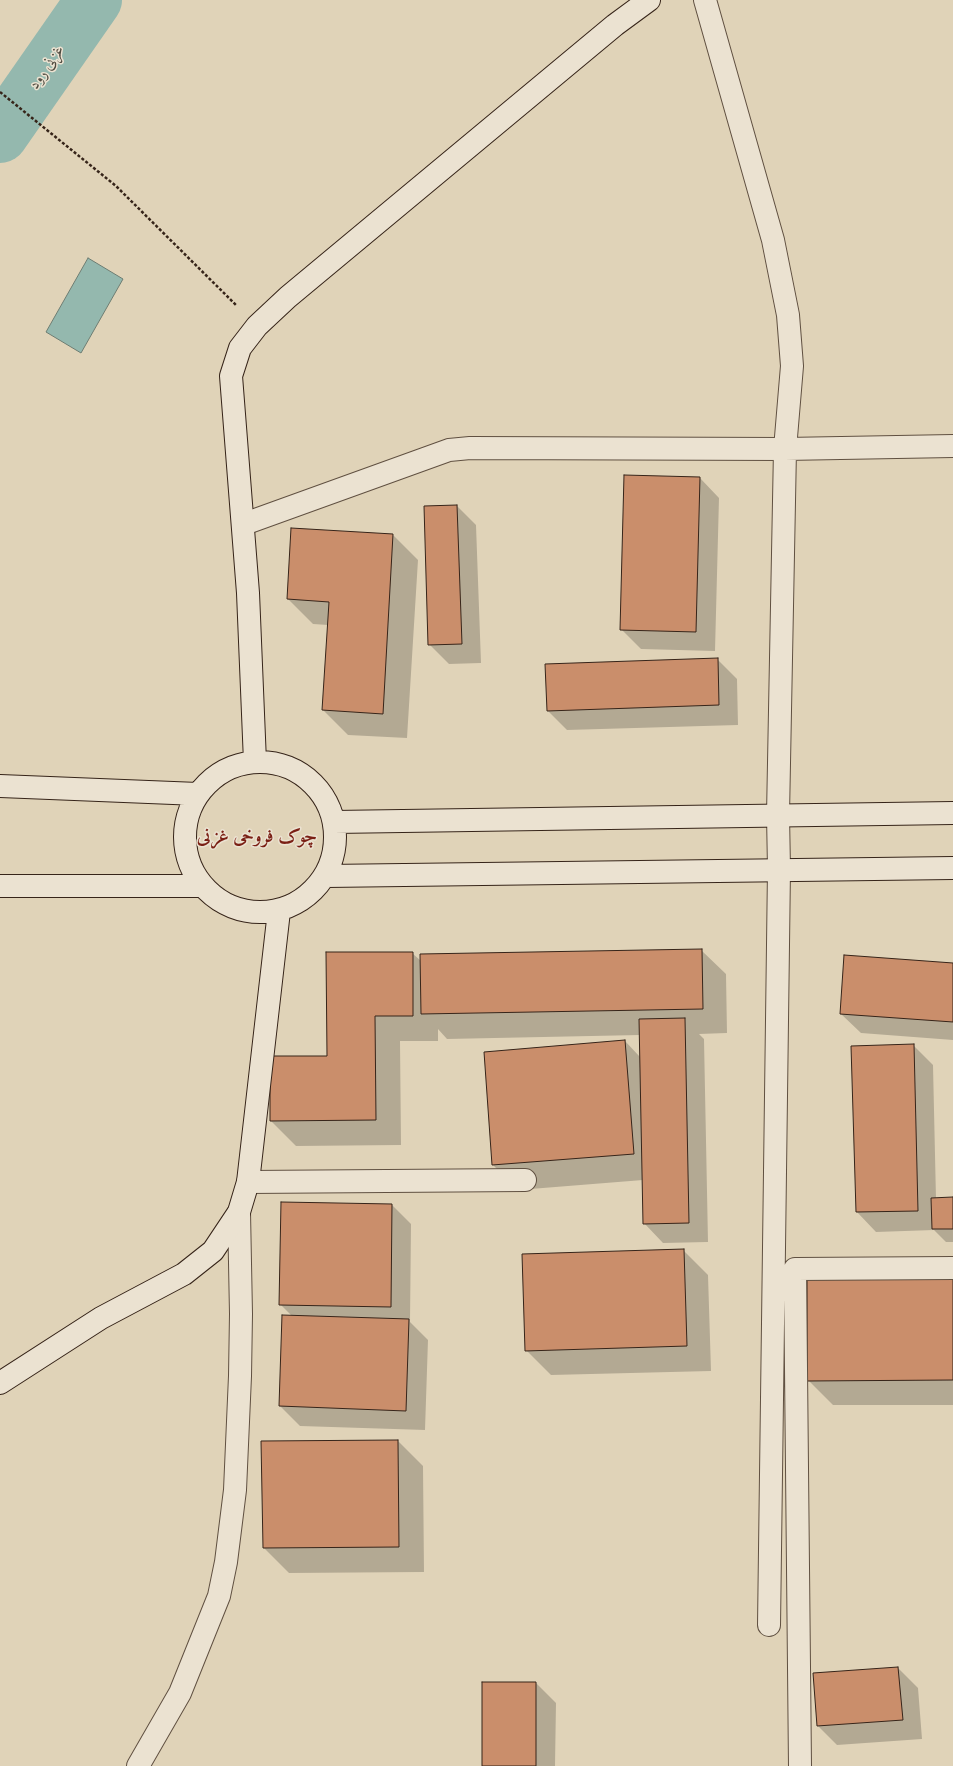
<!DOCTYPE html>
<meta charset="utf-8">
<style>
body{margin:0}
canvas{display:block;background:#e0d3b8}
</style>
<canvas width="953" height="1766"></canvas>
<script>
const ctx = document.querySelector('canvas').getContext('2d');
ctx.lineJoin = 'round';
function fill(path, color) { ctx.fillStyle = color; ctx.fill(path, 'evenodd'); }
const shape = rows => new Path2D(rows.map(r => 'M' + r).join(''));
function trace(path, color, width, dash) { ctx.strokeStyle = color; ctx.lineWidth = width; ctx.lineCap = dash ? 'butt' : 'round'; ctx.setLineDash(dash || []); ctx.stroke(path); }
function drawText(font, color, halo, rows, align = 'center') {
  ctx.font = font + ' "EB Garamond",Amiri,serif'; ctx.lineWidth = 3; ctx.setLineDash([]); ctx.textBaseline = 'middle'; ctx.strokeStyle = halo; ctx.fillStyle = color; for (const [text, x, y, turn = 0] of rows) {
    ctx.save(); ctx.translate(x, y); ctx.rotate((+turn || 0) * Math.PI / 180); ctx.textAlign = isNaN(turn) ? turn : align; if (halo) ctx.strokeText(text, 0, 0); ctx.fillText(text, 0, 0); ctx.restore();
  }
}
const water = shape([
 [88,258,123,279,81,353,46,332,88,258]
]);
fill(water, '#94b8ae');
trace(water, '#6e7d72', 1);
fill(shape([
 [700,478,719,498,715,651,641,649,621,629],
 [457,506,476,525,481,663,449,664,429,644],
 [292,529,393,535,418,560,407,738,348,735,323,710,328,625,313,624,288,599],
 [717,659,737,679,738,725,567,730,548,711],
 [701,950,726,974,727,1033,699,1034,704,1039,708,1242,663,1243,644,1223,643,1180,518,1190,493,1165,625,1041,640,1057,640,1035,447,1039,438,1029,438,1041,400,1041,401,1145,296,1146,271,1121,328,1057,412,953,421,961],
 [953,964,953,1040,861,1033,841,1014],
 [913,1045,933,1065,936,1199,953,1198,953,1242,946,1242,934,1230,876,1232,857,1212,852,1047],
 [392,1205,411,1224,410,1322,428,1340,425,1430,300,1426,280,1406,292,1316,280,1304],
 [683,1250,708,1275,711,1371,551,1375,526,1350],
 [953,1278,953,1405,833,1405,808,1380],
 [398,1441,423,1466,424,1572,289,1573,264,1548],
 [898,1668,918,1688,922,1739,837,1745,818,1726],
 [536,1683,556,1703,555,1766,483,1766]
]), '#0003');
trace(shape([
 [0,135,94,0]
]), '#94b8ae', 56);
const building = shape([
 [624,475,700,477,696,632,620,630,624,475],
 [457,505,462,644,428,645,424,506,457,505],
 [291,528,393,534,383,714,322,710,329,602,287,599,291,528],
 [718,658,719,705,547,711,545,664,718,658],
 [702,949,703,1009,421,1014,420,954,702,949],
 [326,952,413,952,413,1016,375,1016,376,1120,270,1121,270,1056,327,1056,326,952],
 [844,955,953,963,953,1022,840,1014,844,955],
 [685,1018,689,1223,643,1224,639,1019,685,1018],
 [625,1040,634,1154,492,1165,484,1052,625,1040],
 [914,1044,918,1211,856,1212,851,1046,914,1044],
 [953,1197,953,1229,932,1229,931,1198,953,1197],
 [281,1202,392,1204,391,1307,279,1305,281,1202],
 [684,1249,687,1346,525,1351,522,1254,684,1249],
 [807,1277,953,1277,953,1380,807,1381,807,1277],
 [282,1315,409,1319,406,1411,279,1406,282,1315],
 [398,1440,399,1547,263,1548,261,1441,398,1440],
 [898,1667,903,1720,817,1726,813,1673,898,1667],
 [482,1682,536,1682,536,1766,482,1766,482,1682]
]);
fill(building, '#ca8e6b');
trace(building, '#362419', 1);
const street = shape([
 [705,0,773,240,788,315,792,366,785,449,778,815,779,869,769,1625],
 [244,524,449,450,470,448,785,449,953,446],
 [248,1182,525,1180],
 [138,1766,180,1693,219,1596,226,1562,235,1490,240,1376,241,1314,239,1212],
 [800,1766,795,1269,953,1268]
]);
const secondary = shape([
 '185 837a75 75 0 1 1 150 0a75 75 0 1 1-150 0Z',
 [255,762,248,593,231,376,240,348,257,326,288,297,615,25,649,0],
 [0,786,198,794],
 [334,822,953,813],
 [326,876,953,868],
 [0,886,201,886],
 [0,1383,101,1318,184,1274,213,1251,239,1212,248,1182,279,911]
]);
trace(street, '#605041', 24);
trace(secondary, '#362419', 24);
trace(shape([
 [0,92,116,186,237,306]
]), '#362419', 2.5, [3, 2]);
trace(street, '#ebe2d1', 22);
trace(secondary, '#ebe2d1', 22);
drawText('italic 16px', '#4e493e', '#ebe2d1', [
 ["غزنی رود",47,67,-55]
]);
drawText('bold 19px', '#7a1f14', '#ebe2d1', [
 ["چوک فروخی غزنی",257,837]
]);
</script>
